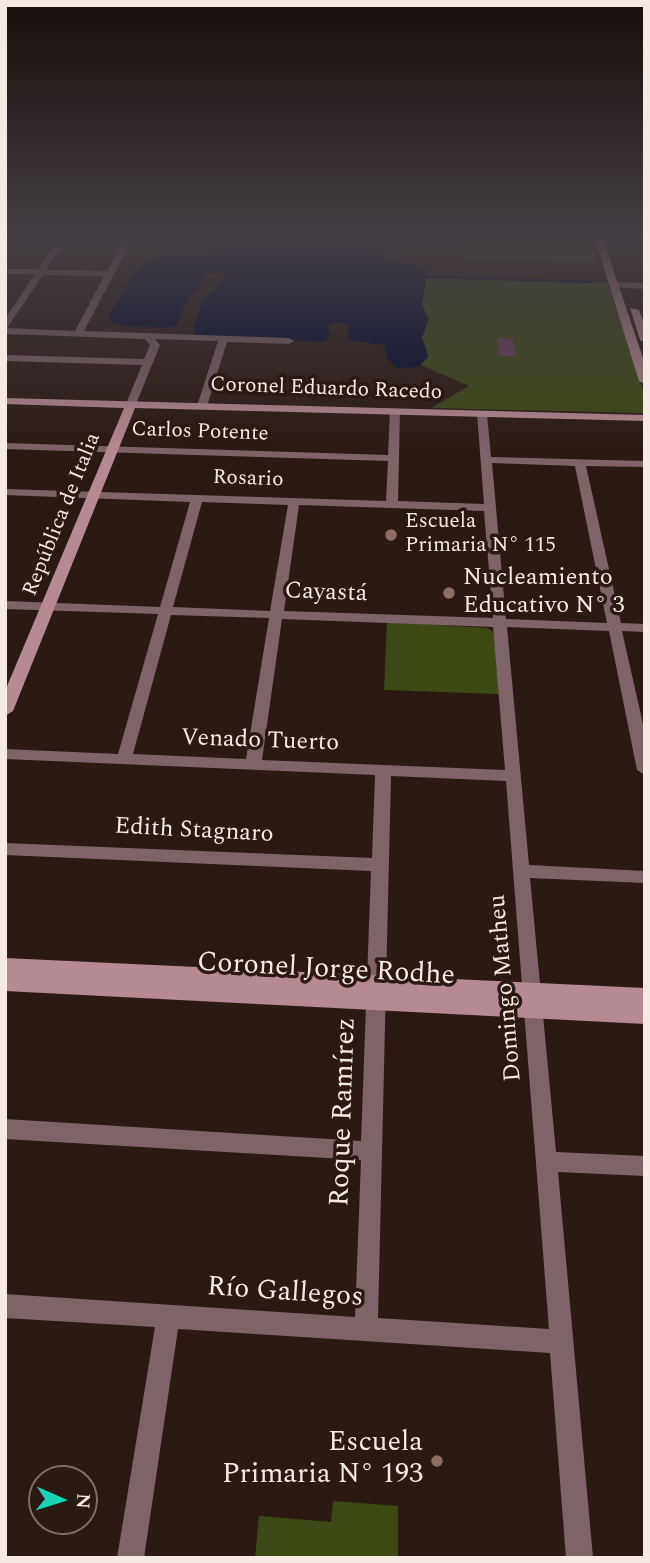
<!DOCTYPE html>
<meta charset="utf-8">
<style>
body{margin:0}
#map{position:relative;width:650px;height:1563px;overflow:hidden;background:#2b1a13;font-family:Spectral,serif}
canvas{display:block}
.frame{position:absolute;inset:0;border:7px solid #f5e9e4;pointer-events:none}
.north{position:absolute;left:28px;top:1465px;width:70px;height:70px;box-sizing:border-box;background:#2b1a13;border:2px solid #7c6d67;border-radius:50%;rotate:93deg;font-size:19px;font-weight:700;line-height:28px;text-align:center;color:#f5e9e4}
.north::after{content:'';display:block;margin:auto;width:24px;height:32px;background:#14d5b3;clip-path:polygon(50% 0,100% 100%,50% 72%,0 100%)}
</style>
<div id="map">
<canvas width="650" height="1563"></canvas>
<div class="frame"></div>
<div class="north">N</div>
</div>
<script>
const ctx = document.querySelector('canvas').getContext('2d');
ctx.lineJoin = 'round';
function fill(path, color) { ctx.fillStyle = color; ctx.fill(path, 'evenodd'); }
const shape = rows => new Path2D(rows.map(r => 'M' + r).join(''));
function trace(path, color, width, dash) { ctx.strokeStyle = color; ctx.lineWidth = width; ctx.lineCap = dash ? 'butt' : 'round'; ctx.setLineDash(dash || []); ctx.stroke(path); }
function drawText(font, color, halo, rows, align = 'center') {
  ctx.font = font + ' Spectral,serif'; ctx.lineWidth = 7; ctx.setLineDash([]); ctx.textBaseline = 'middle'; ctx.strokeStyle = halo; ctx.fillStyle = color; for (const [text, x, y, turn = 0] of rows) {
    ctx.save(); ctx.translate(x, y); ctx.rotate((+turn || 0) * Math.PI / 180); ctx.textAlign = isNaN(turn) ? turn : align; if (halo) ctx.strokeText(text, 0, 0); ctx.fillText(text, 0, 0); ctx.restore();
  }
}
fill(shape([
 [463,236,590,236,598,262,465,259],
 [427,277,608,283,645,397,645,413,431,408,469,386,421,365,428,354,422,338,422,301],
 [387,622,488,628,494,633,499,694,384,690],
 [333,1501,398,1506,398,1558,255,1558,259,1516,331,1522]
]), '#3c4915');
fill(shape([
 [157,236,213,236,217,243,225,245,229,243,225,239,226,236,361,236,374,241,387,261,415,264,425,270,427,276,422,305,429,319,422,338,428,357,418,367,397,368,387,358,385,345,348,340,349,325,343,322,327,325,331,336,324,342,196,336,193,330,204,297,215,291,223,278,223,273,219,272,204,275,201,286,188,298,177,325,166,328,124,326,111,321,108,317,139,265,165,255,205,255,214,251,205,248,155,248,151,244]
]), '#00092f');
trace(shape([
 [427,277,593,282]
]), '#00092f', 2.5);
fill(shape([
 [497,338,513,339,516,356,499,356]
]), '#693c5f');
fill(shape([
 [60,236,68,236,46,270,107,271,126,236,134,236,84,331,289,338,294,341,289,344,227,342,207,406,202,409,197,406,218,341,155,339,160,345,136,404,131,407,126,404,142,365,5,361,5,355,144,359,150,345,145,339,5,334,5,319,35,274,5,274,5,269,38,269,60,236],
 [43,275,104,276,75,331,7,328,43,275],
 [614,282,645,283,645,289,611,287,611,283,614,282],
 [395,408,400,411,398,501,484,504,477,414,482,411,487,414,491,457,645,461,645,467,586,466,621,623,645,624,645,632,622,631,645,733,645,775,637,770,609,631,507,627,529,865,645,871,645,883,530,878,556,1152,645,1156,645,1176,558,1172,593,1558,566,1558,550,1353,178,1329,144,1558,117,1558,155,1327,5,1318,5,1294,355,1317,361,1160,5,1139,5,1119,361,1141,371,871,5,855,5,843,372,858,375,775,5,759,5,749,118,754,158,614,5,609,5,601,160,607,190,502,5,495,5,489,386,501,388,461,5,449,5,443,388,455,390,411,395,408],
 [492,463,575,466,607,623,506,619,492,463],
 [202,502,288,505,270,611,173,607,202,502],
 [299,505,484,511,493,618,284,611,299,505],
 [171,615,269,618,246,759,133,754,171,615],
 [282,619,493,627,505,770,262,760,282,619],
 [391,776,506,781,549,1329,378,1318,391,776]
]), '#7e6369');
fill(shape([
 [594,236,602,236,645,364,645,384,639,381,594,236],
 [630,308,639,310,645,325,645,343,640,340,630,308],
 [5,398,645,415,645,421,135,408,13,711,5,716,5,691,124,408,5,404,5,398],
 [5,958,645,988,645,1006,478,998,645,1006,645,1024,5,991,5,958]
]), '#b68a94');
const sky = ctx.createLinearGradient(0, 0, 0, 455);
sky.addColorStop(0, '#180e0a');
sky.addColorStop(0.52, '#443e44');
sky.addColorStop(1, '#443e4400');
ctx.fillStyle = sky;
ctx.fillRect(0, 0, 650, 455);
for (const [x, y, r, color] of [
 [391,535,7,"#8d6e63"],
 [449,593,7,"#8d6e63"],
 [437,1461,7,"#8d6e63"]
]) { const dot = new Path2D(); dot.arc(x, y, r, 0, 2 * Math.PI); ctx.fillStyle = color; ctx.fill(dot); trace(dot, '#2b1a13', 2.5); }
drawText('21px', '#f5e9e4', '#2b1a13', [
 ["Coronel Eduardo Racedo",326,390,2],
 ["Carlos Potente",200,433,2],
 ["Rosario",248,480,2],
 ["República de Italia",63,515,-68]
]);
drawText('21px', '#f5e9e4', '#2b1a13', [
 ["Escuela",405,523],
 ["Primaria N° 115",405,547]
], 'left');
drawText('24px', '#f5e9e4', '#2b1a13', [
 ["Nucleamiento",463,579],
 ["Educativo N° 3",463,607]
], 'left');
drawText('24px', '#f5e9e4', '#2b1a13', [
 ["Cayastá",326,594,2],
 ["Venado Tuerto",260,742,2],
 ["Edith Stagnaro",194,832,3],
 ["Domingo Matheu",507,988,-95]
]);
drawText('28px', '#f5e9e4', '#2b1a13', [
 ["Coronel Jorge Rodhe",326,971,3],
 ["Roque Ramírez",345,1112,-88],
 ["Río Gallegos",285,1294,4]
]);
drawText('28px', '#f5e9e4', '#2b1a13', [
 ["Escuela",423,1445],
 ["Primaria N° 193",423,1477]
], 'right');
</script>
